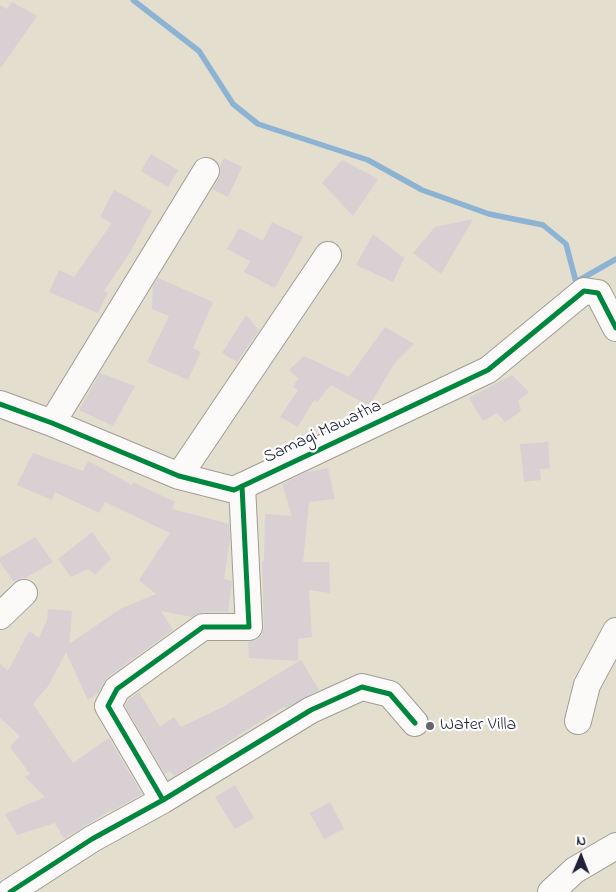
<!DOCTYPE html>
<style>
body{margin:0}
#map{position:relative;width:616px;height:892px;overflow:hidden;background:#e4dece;font-family:"Indie Flower",sans-serif}
canvas{display:block}
.north{position:absolute;left:556px;top:832px;width:50px;height:50px;-webkit-text-stroke:4px #fff;paint-order:stroke;rotate:1deg;font-size:14px;font-weight:700;line-height:20px;text-align:center;color:#22223b}
.north::after{content:'';display:block;margin:auto;width:18px;height:22px;background:#22223b;clip-path:polygon(50% 0,100% 100%,50% 72%,0 100%)}
</style>
<div id="map">
<canvas width="616" height="892"></canvas>
<div class="north">N</div>
</div>
<script>
const ctx = document.querySelector('canvas').getContext('2d');
ctx.lineJoin = 'round';
const shape = rows => new Path2D(rows.map(r => 'M' + r).join(''));
function trace(path, color, width, dash) { ctx.strokeStyle = color; ctx.lineWidth = width; ctx.lineCap = dash ? 'butt' : 'round'; ctx.setLineDash(dash || []); ctx.stroke(path); }
function fill(path, color) { ctx.fillStyle = color; ctx.fill(path, 'evenodd'); }
function drawText(font, color, halo, rows, align = 'center') {
  ctx.font = font + ' "Indie Flower",sans-serif'; ctx.lineWidth = 4.5; ctx.setLineDash([]); ctx.textBaseline = 'middle'; ctx.strokeStyle = halo; ctx.fillStyle = color; for (const [text, x, y, turn = 0] of rows) {
    ctx.save(); ctx.translate(x, y); ctx.rotate((+turn || 0) * Math.PI / 180); ctx.textAlign = isNaN(turn) ? turn : align; if (halo) ctx.strokeText(text, 0, 0); ctx.fillText(text, 0, 0); ctx.restore();
  }
}
trace(shape([
 [133,0,199,51,233,104,258,124,368,160,422,190,489,214,543,225,566,244,576,282,616,259]
]), '#8cb3d3', 5.5);
fill(shape([
 [12,2,37,16,0,69,0,5,7,9],
 [151,154,178,170,168,187,141,171],
 [224,158,242,167,228,197,212,189,219,178,221,172,220,166],
 [342,160,378,179,353,216,322,183],
 [114,190,152,211,129,254,104,291,108,292,98,313,49,292,59,270,74,277,112,223,100,217],
 [473,219,441,274,413,253,435,227],
 [272,222,303,237,275,288,244,272,250,261,227,249,239,228,263,241],
 [373,234,404,258,393,282,356,265],
 [158,278,213,302,193,348,201,352,188,380,147,362,169,316,152,309,153,286],
 [246,315,259,330,237,362,222,353],
 [385,327,414,344,394,364,369,406,331,385,317,402,314,400,298,427,280,417,298,390,293,387,298,378,289,370,304,356,349,377],
 [100,373,135,386,113,426,79,410],
 [512,375,529,392,518,401,521,411,505,422,497,413,483,421,469,398],
 [548,442,550,468,540,469,541,480,524,482,520,444],
 [33,453,83,471,88,461,132,485,133,482,175,502,172,509,229,524,230,540,224,579,232,581,228,612,203,612,192,617,161,611,173,630,108,677,98,693,88,700,66,652,49,685,33,704,73,763,109,738,142,794,112,811,111,810,64,839,55,823,17,835,5,814,45,797,25,777,30,774,10,747,20,736,0,718,0,664,8,671,29,631,39,638,47,620,48,609,72,611,69,644,122,608,156,594,139,580,170,533,105,502,99,513,55,492,52,500,17,485],
 [328,468,335,499,309,502,303,562,329,562,330,593,309,590,312,637,298,639,298,661,249,658,248,642,257,640,262,634,264,627,262,561,264,561,265,514,292,516,282,484,307,472],
 [92,532,111,559,95,575,88,569,71,577,58,559],
 [35,537,53,562,25,578,20,579,14,582,0,562,0,558],
 [301,660,319,690,286,708,285,706,174,776,170,771,165,774,125,706,129,699,139,692,160,727,174,717,181,727,223,707],
 [235,785,254,818,235,829,215,797],
 [330,802,344,829,324,839,310,813]
]), '#d8d0d3');
const minor = shape([
 [0,404,52,423,179,476,234,490,488,370,584,291,598,293,616,328],
 [52,423,206,171],
 [179,476,328,255],
 [0,616,24,593],
 [578,721,587,685,616,631],
 [163,800,108,706,117,689,203,627,249,627,242,486],
 [10,892,92,839,163,800,311,710,362,687,390,694,415,723],
 [551,892,575,870,616,846]
]);
trace(minor, '#a09d96', 28);
trace(minor, '#fbfaf8', 26);
trace(shape([
 [0,404,52,423,179,476,234,490,488,370,584,291,598,293,616,328],
 [163,800,108,706,117,689,203,627,249,627,242,486],
 [10,892,92,839,163,800,311,710,362,687,390,694,415,723]
]), '#00873e', 5);
for (const [x, y, r, color] of [
 [430,726,5,"#66646e"]
]) { const dot = new Path2D(); dot.arc(x, y, r, 0, 2 * Math.PI); ctx.fillStyle = color; ctx.fill(dot); trace(dot, '#fff', 2); }
drawText('18px', '#22223b', '#fff', [
 ["Samagi Mawatha",323,433,-25]
]);
drawText('18px', '#22223b', '#fff', [
 ["Water Villa",440,726]
], 'left');
</script>
